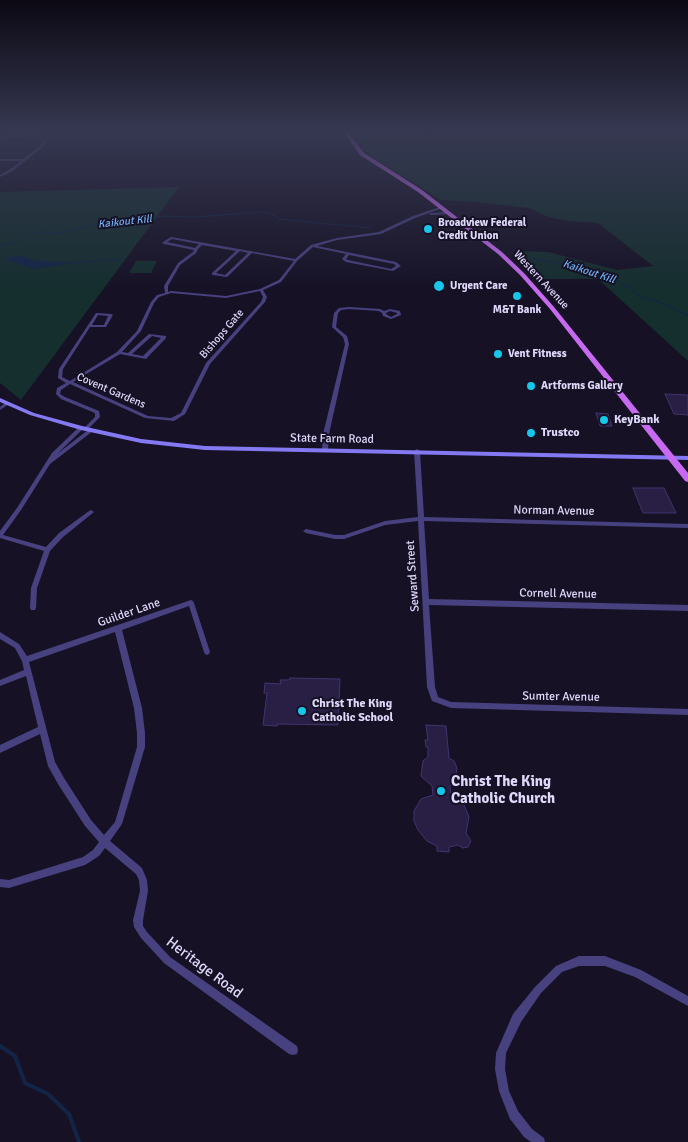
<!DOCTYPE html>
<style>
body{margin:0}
canvas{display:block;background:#161125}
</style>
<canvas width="688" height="1142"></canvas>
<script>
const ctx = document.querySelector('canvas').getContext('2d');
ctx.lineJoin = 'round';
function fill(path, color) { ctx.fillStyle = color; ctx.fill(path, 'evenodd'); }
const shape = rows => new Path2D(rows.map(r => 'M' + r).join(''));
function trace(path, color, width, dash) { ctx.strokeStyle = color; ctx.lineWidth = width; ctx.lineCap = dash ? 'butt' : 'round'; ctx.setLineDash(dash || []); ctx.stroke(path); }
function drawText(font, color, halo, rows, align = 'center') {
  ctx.font = font + ' Signika,sans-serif'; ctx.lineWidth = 4; ctx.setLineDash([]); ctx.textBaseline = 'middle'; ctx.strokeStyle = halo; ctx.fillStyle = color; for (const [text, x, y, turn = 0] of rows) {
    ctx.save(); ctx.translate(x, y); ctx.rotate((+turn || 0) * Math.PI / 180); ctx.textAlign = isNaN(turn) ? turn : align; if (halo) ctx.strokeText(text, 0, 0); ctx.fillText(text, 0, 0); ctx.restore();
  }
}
fill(shape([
 [353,131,417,131,426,136,449,131,688,131,688,361,598,279,544,279,515,251,548,252,617,270,653,266,598,223,569,221,548,217,529,208,477,202,441,200,377,160,363,149],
 [179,187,21,400,0,383,0,192],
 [136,261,157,261,151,273,129,273]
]), '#152e2e');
fill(shape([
 [22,256,34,261,75,263,33,269,5,259,10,257]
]), '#132447');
trace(shape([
 [0,246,17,242,23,236,42,232,61,233,104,223,150,221,151,218,165,216,195,217,263,212,276,216,278,219,370,228],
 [512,253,537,260,569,264,589,273,616,280,644,298,654,300,688,315],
 [73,263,121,259]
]), '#132447', 1);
trace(shape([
 [0,1046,15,1056,25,1083,48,1094,69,1114,79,1142]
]), '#132447', 4);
const building = shape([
 [665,394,688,395,688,415,674,414,665,394],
 [596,413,608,414,612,426,600,426,596,413],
 [633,488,664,488,676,513,643,513,633,488],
 [290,678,340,679,338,725,277,724,277,726,263,725,267,693,264,693,265,683,281,684,280,680,289,680,290,678],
 [426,725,446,726,449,758,454,761,457,768,455,782,450,786,451,795,464,805,469,817,466,833,471,841,468,847,463,848,458,845,449,847,449,852,437,851,437,846,427,841,418,830,414,821,414,811,421,799,433,795,432,786,421,776,423,761,428,757,428,747,426,747,425,740,428,740,426,725]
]);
fill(building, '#291f44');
trace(building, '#43336e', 1);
fill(shape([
 [29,134,46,141,43,147,11,172,0,177,0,175,9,170,21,161,0,161,0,159,23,159,41,145,43,141,29,136,0,139,0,137,29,134],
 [440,207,443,208,415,218,381,234,337,240,317,246,396,262,401,266,393,271,346,262,342,259,346,254,313,247,297,261,281,282,263,290,267,297,265,302,210,364,185,414,174,421,145,418,70,384,61,390,60,394,65,397,99,411,100,417,88,429,93,429,93,431,50,464,21,510,3,535,46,547,59,533,89,511,91,510,94,512,63,537,50,551,37,588,36,608,35,610,31,610,30,608,31,588,44,551,0,538,0,531,17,508,52,453,79,427,81,426,84,428,57,454,88,430,84,430,83,429,95,417,95,413,61,399,56,394,57,388,66,383,58,378,59,369,96,313,111,314,113,315,106,327,90,327,63,369,62,377,70,381,117,352,137,331,151,302,157,295,165,293,164,286,178,263,193,252,194,250,164,244,162,243,163,242,171,237,295,259,311,245,337,238,379,232,413,216,440,207],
 [172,239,199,244,195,248,167,242,172,239],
 [202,245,236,251,212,273,212,275,213,275,227,277,252,253,294,261,279,280,260,289,226,296,171,291,168,292,168,286,180,265,196,253,198,249,202,245],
 [240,251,248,253,225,275,216,273,240,251],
 [349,255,394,264,396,266,391,269,348,260,346,259,349,255],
 [260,291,263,297,261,302,206,363,181,413,171,418,148,416,73,382,120,354,146,359,166,338,166,336,149,334,128,353,122,352,141,331,154,303,159,297,171,293,226,298,260,291],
 [98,315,108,316,104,325,92,325,98,315],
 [152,336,161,338,143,356,132,354,152,336],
 [448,212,449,212,449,214,431,215,429,214,431,213,448,212],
 [349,307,380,309,384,311,390,309,400,311,401,315,391,319,383,316,382,313,379,311,349,309,341,310,338,313,336,327,347,336,349,344,329,434,328,450,325,452,322,450,323,434,345,344,343,337,332,327,334,313,339,308,349,307],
 [390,311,397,313,397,314,391,317,386,314,386,313,390,311],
 [5,403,7,403,9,404,0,410,0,407,5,403],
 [417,449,420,451,424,517,688,524,688,528,424,521,429,599,688,605,688,611,429,605,435,687,438,697,451,702,688,709,688,715,451,708,432,701,427,687,418,521,385,525,344,539,335,539,306,533,303,531,306,529,335,535,344,535,385,521,418,517,414,451,417,449],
 [191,600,193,601,194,603,210,652,209,654,207,655,205,654,204,652,189,606,122,630,142,708,145,733,145,747,122,824,110,841,142,868,147,880,148,891,143,920,143,926,147,932,170,957,297,1046,298,1050,297,1054,293,1055,289,1054,164,963,141,938,134,927,133,920,140,891,139,880,136,874,105,848,99,856,85,865,9,888,0,887,0,879,9,880,83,857,93,850,99,842,85,826,58,784,48,766,40,734,0,753,0,745,38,727,26,676,0,686,0,680,24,670,22,661,15,648,0,639,0,632,19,644,27,656,191,600],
 [115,632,134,708,137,733,137,747,115,822,104,835,91,820,64,778,55,762,29,662,115,632],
 [579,956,605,956,641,970,688,996,688,1006,635,977,605,966,579,966,562,972,541,993,521,1022,506,1053,505,1069,509,1091,518,1111,532,1129,544,1138,545,1142,531,1142,524,1137,510,1119,499,1091,495,1069,496,1053,513,1014,535,987,556,966,579,956]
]), '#47417f');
fill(shape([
 [0,398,34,413,82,426,141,439,205,446,688,456,688,460,205,450,141,443,81,430,30,415,0,402,0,398]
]), '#8479f2');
fill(shape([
 [343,131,347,131,364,153,422,190,502,252,524,273,554,307,688,473,688,482,685,481,550,309,520,275,498,254,418,192,360,155,343,131]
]), '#c76af1');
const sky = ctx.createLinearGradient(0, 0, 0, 291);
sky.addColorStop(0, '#0c0914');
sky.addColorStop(0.45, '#363851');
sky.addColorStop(1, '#36385100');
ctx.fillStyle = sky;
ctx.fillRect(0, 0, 688, 291);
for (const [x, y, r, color] of [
 [428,229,5,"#17c7e9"],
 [439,286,6,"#17c7e9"],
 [517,296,5,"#17c7e9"],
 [498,354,5,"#17c7e9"],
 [531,386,5,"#17c7e9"],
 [604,420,5,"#17c7e9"],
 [531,433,5,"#17c7e9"],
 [302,711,5,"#17c7e9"],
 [441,791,5,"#17c7e9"]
]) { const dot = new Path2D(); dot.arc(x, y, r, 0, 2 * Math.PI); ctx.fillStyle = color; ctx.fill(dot); trace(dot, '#161125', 2); }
drawText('italic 11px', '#71aef1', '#161125', [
 ["Kaikout Kill",125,222,-6],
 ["Kaikout Kill",589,272,18]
]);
drawText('bold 11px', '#dfd9fb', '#161125', [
 ["Broadview Federal",438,223],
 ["Credit Union",438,236],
 ["Urgent Care",450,286],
 ["M&T Bank",517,310,"center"],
 ["Vent Fitness",508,354],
 ["Artforms Gallery",541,386]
], 'left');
drawText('11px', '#dfd9fb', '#161125', [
 ["Western Avenue",541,280,47],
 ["Bishops Gate",222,334,-49],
 ["Covent Gardens",111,391,23]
]);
drawText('bold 12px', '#dfd9fb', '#161125', [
 ["KeyBank",614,420],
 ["Trustco",541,433],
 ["Christ The King",312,704],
 ["Catholic School",312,718]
], 'left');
drawText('12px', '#dfd9fb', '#161125', [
 ["State Farm Road",332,439,1],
 ["Norman Avenue",554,511,1],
 ["Seward Street",413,576,-94],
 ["Cornell Avenue",558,594,1],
 ["Guilder Lane",129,613,-19],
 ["Sumter Avenue",561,697,1]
]);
drawText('bold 15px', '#dfd9fb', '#161125', [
 ["Christ The King",451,782],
 ["Catholic Church",451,799]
], 'left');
drawText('15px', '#dfd9fb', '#161125', [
 ["Heritage Road",204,968,37]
]);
</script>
